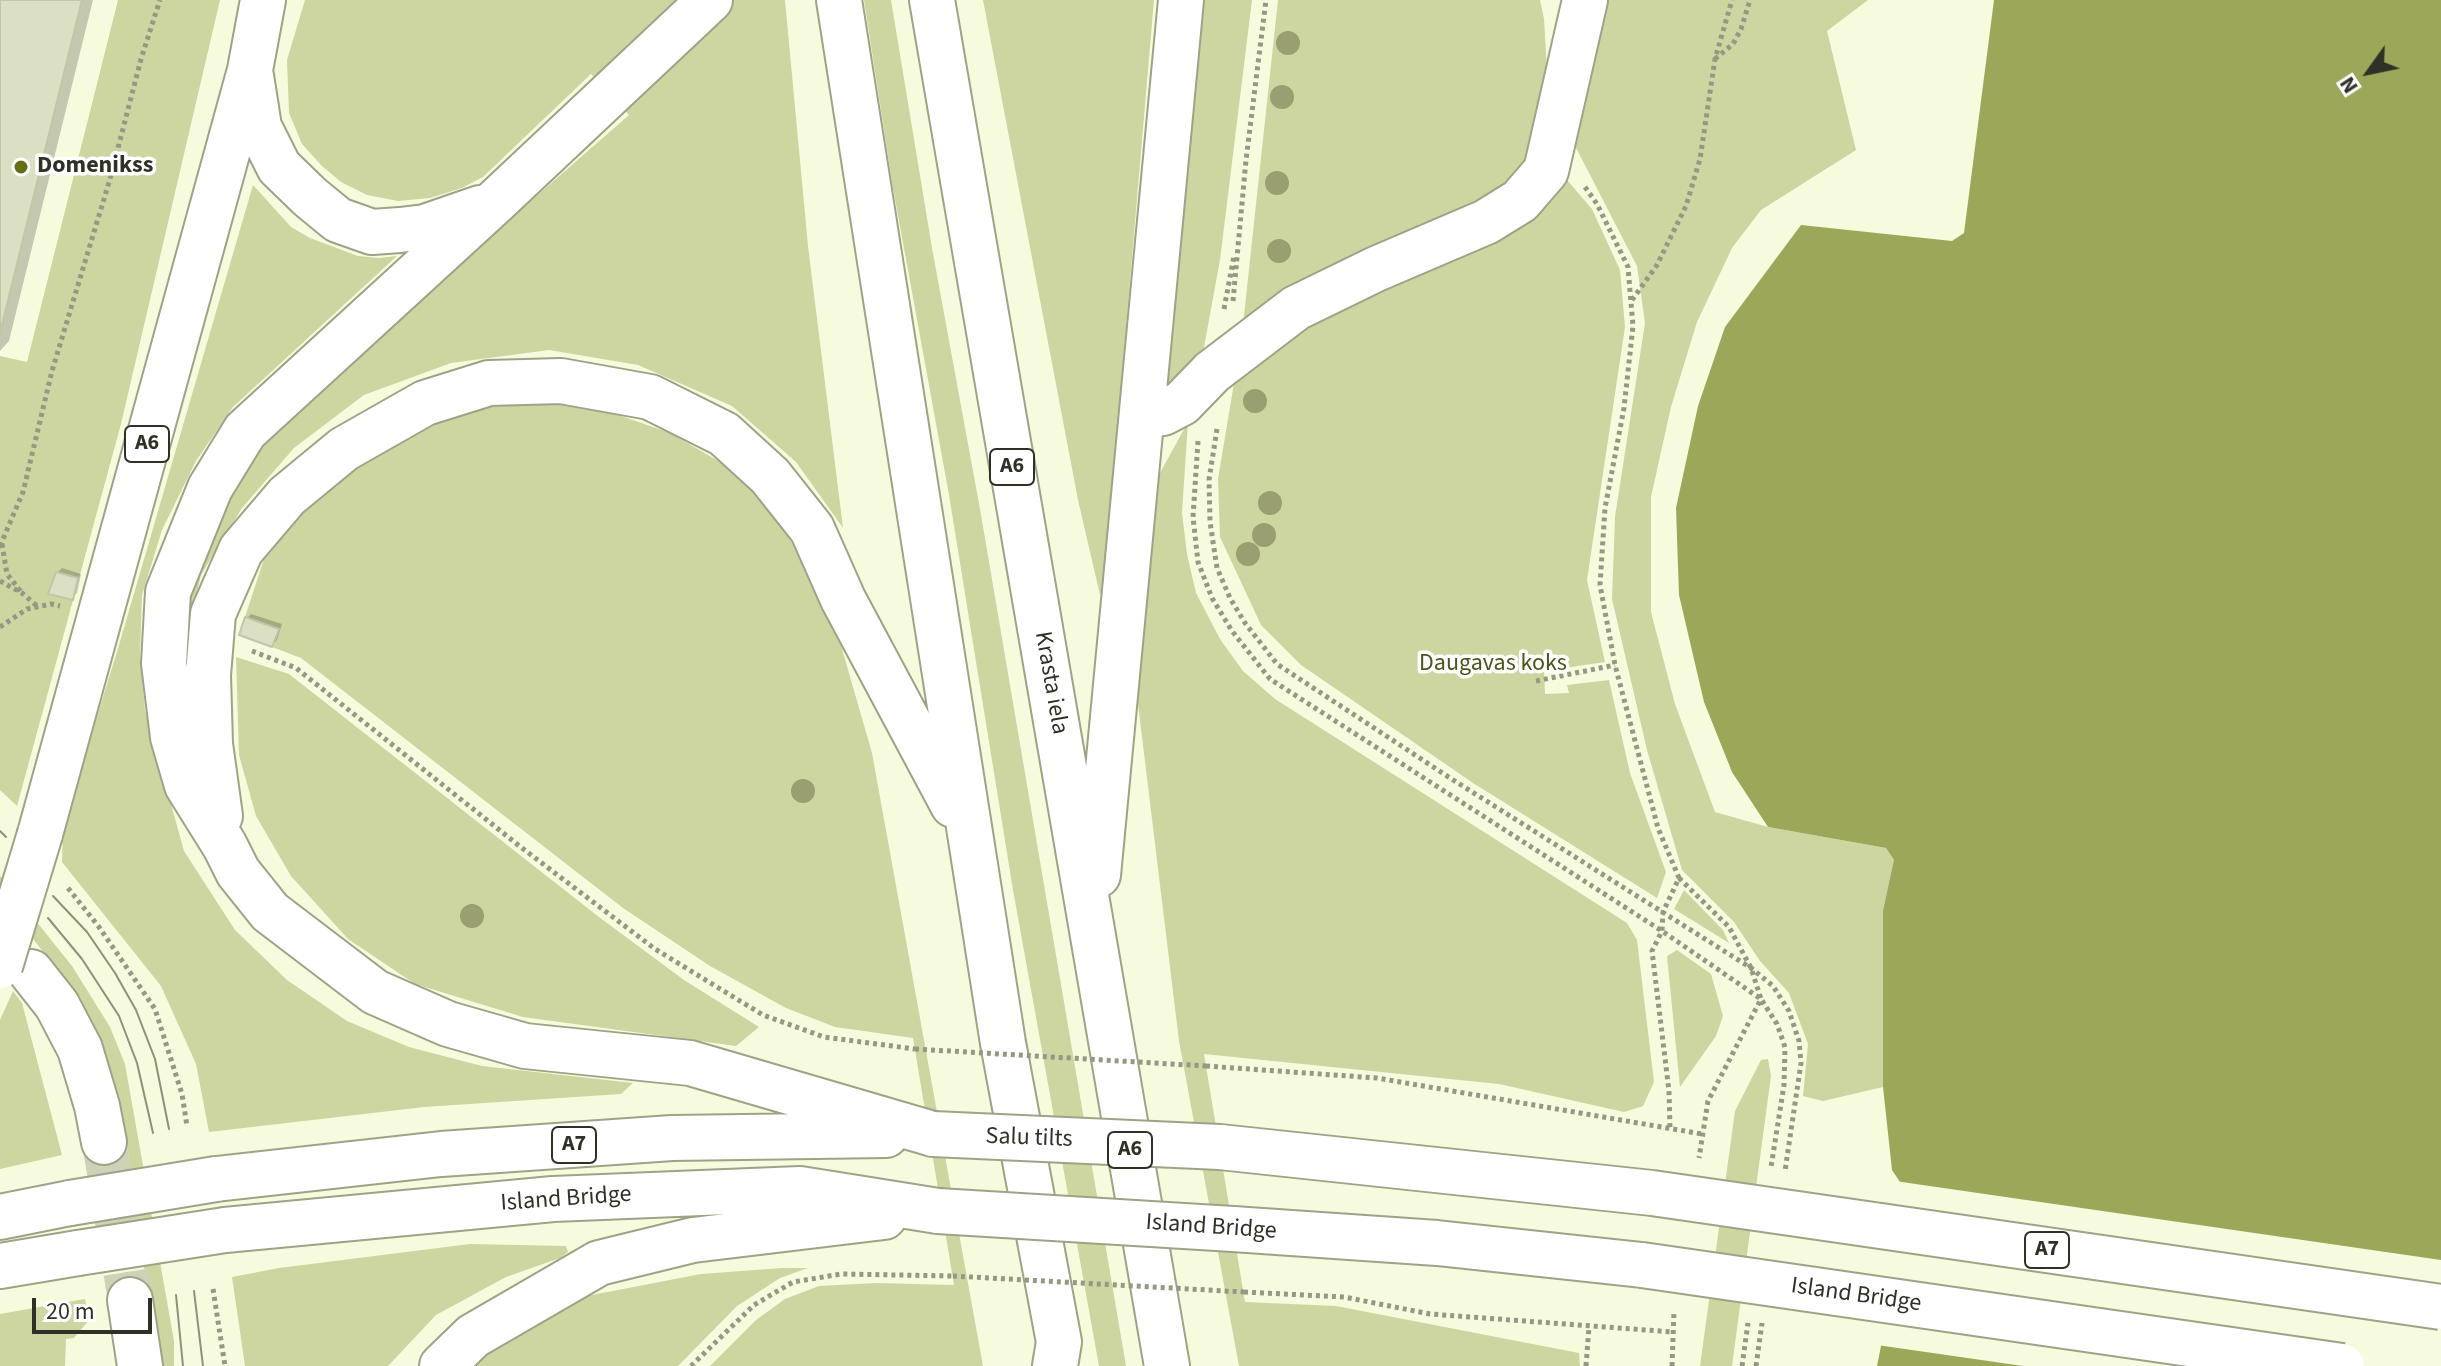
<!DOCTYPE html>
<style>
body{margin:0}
#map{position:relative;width:2441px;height:1366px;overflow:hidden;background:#f5fbdc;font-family:"Source Sans 3",sans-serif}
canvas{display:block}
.north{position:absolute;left:2329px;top:32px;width:80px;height:80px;-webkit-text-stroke:6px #fff;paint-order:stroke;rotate:237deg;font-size:22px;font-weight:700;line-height:32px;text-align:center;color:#303126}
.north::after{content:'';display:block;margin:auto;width:28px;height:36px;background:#303126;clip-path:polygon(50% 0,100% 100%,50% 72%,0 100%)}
.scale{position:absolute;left:32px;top:1298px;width:120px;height:36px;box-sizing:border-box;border:4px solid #303126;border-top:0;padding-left:10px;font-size:24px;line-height:28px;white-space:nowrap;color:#303126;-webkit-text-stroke:6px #fff;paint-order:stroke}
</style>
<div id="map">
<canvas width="2441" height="1366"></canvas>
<div class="north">N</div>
<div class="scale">20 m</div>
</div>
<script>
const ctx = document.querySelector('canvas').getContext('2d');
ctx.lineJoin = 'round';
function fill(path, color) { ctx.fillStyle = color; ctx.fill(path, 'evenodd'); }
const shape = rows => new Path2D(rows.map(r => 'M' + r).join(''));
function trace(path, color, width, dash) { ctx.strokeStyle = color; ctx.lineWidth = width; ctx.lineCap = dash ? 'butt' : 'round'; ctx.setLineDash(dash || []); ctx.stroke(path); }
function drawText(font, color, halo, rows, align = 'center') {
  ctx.font = font + ' "Source Sans 3",sans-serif'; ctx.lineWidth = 7; ctx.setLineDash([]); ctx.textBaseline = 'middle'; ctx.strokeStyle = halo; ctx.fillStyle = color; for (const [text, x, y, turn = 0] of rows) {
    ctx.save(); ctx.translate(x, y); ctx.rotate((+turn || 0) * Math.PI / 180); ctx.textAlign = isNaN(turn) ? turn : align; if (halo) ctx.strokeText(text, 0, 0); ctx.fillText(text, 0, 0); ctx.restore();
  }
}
fill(shape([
 [118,0,220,0,121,424,17,806,0,790,0,356,27,362],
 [305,0,785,0,808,246,843,528,796,462,732,406,638,365,549,350,451,363,364,395,294,448,242,508,201,575,183,655,182,611,240,472,300,403,629,115,591,74,483,177,462,188,430,198,398,201,367,195,341,182,322,166,302,144,289,113,287,60],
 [864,0,891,0,932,248,980,509,1126,1366,1099,1366,1013,890,949,495,893,188],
 [983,0,1154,0,1104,585,1100,595,1078,500],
 [1198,0,1252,0,1220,260,1200,369,1178,384,1163,383],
 [1278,0,1540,0,1544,19,1547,71,1525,168,1490,206,1243,325],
 [1605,0,1868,0,1827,31,1856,150,1761,210,1732,248,1697,322,1671,407,1651,497,1651,612,1675,704,1715,812,1768,827,1886,848,1894,860,1883,1087,1823,1101,1803,1096,1808,1044,1789,993,1760,961,1734,922,1682,870,1647,750,1612,599,1615,517,1645,323,1637,266,1573,142],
 [1561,173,1592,209,1620,270,1625,327,1587,580,1605,662,1544,671,1545,694,1569,693,1567,685,1609,680,1630,773,1666,872,1657,898,1473,783,1301,665,1261,625,1220,537,1218,479,1234,383,1312,321],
 [253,185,291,227,310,238,358,256,379,258,397,256,233,407,196,461,162,530,142,595,140,656,145,710,184,851,235,930,287,980,347,1021,409,1047,482,1066,633,1083,621,1094,424,1107,209,1132,196,1064,161,986,62,862,63,827,119,645],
 [541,402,607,411,670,433,734,470,777,518,812,576,838,635,872,753,983,1366,710,1366,756,1320,785,1299,819,1286,876,1283,954,1285,913,1038,835,1027,786,1008,710,966,623,908,301,658,272,647,278,629,245,617,264,559,297,514,344,468,404,437,474,409],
 [1188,422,1182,513,1187,554,1196,593,1220,639,1243,671,1275,699,1627,923,1637,940,1654,1082,1643,1106,1624,1112,1499,1084,1204,1054,1245,1302,1336,1306,1579,1353,1580,1366,1239,1366,1179,1041,1138,704,1155,482],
 [236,657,289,674,599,917,684,980,759,1027,736,1046,523,1017,415,984,348,939,291,876,256,816,239,755],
 [0,876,72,966,110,1027,125,1064,174,1341,174,1366,158,1366,125,1132,112,1078,84,1008,45,954,0,898],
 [1684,890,1723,930,1729,943,1674,909],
 [1677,950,1711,974,1723,1016,1716,1036,1680,1087,1667,956],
 [13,991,22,1003,62,1155,0,1169,0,1020],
 [1768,1059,1771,1076,1732,1366,1700,1366,1735,1111,1761,1060],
 [470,1244,566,1246,568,1252,560,1258,506,1277,436,1315,388,1366,245,1366,232,1277,279,1268],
 [782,1268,808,1268,780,1278,737,1306,678,1366,473,1366,484,1355,571,1299,701,1274],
 [85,1299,89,1320,74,1338,66,1339,65,1366,0,1366,0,1314]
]), '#cdd6a1');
fill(shape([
 [1994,0,2441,0,2441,1366,1877,1366,1881,1346,1900,1182,1892,1170,1883,1087,1883,911,1894,860,1886,848,1768,827,1732,772,1704,702,1679,595,1676,508,1698,406,1725,327,1801,225,1952,241,1964,233]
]), '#9da759');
fill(shape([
 [1895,1181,2441,1260,2441,1366,2023,1366,1877,1345]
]), '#f5fbdc');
fill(shape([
 [0,0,93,0,9,341,0,351],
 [62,568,81,574,77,593,72,598,57,573],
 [251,614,282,624,277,640,272,645,246,619]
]), '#0003');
const building = shape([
 [0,0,82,0,0,333,0,0],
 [56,572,78,578,73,600,48,594,56,572],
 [245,617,279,629,272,647,239,635,245,617]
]);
fill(building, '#dbe0c3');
trace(building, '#c1c6a9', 2);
trace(shape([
 [104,1142,130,1300]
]), '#ced3b8', 44, [44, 22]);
const minor = shape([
 [1143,415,1163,413,1182,403,1212,372,1296,308,1376,269,1486,222,1520,201,1546,171,1585,0]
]);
const tertiary = shape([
 [31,972,57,1005,80,1049,97,1106,104,1142],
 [130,1300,140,1366]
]);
const trunk = shape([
 [710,0,494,203,245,431,210,488,168,592,164,663,173,737,187,785,225,846,238,872,270,912,375,992,448,1024,525,1046,690,1063,933,1134],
 [839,0,1003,1043,1059,1342,1055,1366],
 [932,0,1167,1366],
 [251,76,259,127,279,167,310,197,338,220,372,232,400,230,425,227,480,208],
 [220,816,210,744,208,675,213,614,241,550,287,496,344,449,425,403,489,383,561,381,650,397,724,434,770,476,812,529,843,599,953,805],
 [40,834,250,70,263,0],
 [1098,875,1181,0],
 [1220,1147,1652,1193],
 [216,1179,441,1154,672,1138,886,1135],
 [0,1217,70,1203],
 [1233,1229,1437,1243,1642,1265],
 [225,1230,553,1199,800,1189,938,1211],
 [0,1266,78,1253],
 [442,1366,473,1336,599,1263,693,1240,884,1217]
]);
trace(minor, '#9ea387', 48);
trace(tertiary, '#9ea387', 48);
trace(trunk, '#9ea387', 48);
trace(shape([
 [1715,59,1733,44,1741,29,1750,0],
 [1585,187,1597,204,1628,267,1633,326,1624,408,1605,508,1600,585,1615,665,1658,828,1679,878,1663,912,1662,931,1652,951,1669,1091,1670,1129],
 [1632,300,1657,265,1686,206,1700,159,1715,59,1732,0],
 [1233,301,1246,160,1266,0],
 [1224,309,1234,256],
 [1217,429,1209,480,1210,522,1217,568,1230,598,1245,623,1277,664,1450,778,1751,968,1773,986,1789,1011,1799,1041,1801,1063,1785,1171],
 [1198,441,1193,517,1198,562,1212,598,1232,631,1270,679,1662,931,1761,999,1777,1024,1785,1047,1784,1085,1771,1167],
 [2,544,7,574,22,593],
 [0,546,23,492,52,371,110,179,141,59,160,0],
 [0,581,22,593,37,606],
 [0,627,27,609,51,604,60,606],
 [252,651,296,668,522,848,655,949,763,1015,824,1037,915,1049],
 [1536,681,1615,665],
 [1679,878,1729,927,1751,968,1761,999,1708,1101,1699,1158],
 [68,888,99,927,155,1009,182,1094,187,1126],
 [1206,1066,1377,1078,1702,1134],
 [213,1289,225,1366],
 [1244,1292,1344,1297,1430,1314,1673,1332],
 [691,1366,754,1305,793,1282,841,1274,953,1276],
 [1586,1366,1589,1327],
 [1672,1366,1674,1311],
 [1742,1366,1748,1323],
 [1756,1366,1762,1323]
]), '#959883', 5, [4, 4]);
trace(minor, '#fff', 44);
trace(tertiary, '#fff', 44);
trace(trunk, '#fff', 44);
trace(shape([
 [0,831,6,837],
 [53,896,87,932,115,973,136,1010,155,1059,169,1129],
 [48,918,82,959,119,1016,137,1063,153,1133],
 [194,1291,203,1366],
 [176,1295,183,1366]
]), '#8d907c', 2);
const trunkBridge = shape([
 [0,966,40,834],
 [933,1134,1220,1147],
 [1652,1193,2441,1307],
 [70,1203,216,1179],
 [938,1211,1233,1229],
 [78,1253,225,1230],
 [1642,1265,2342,1366]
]);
trace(trunkBridge, '#9ea387', 48, []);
trace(shape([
 [915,1049,1206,1066],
 [953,1276,1244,1292]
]), '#959883', 5, [4, 4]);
trace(trunkBridge, '#fff', 44);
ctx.fillStyle = '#999f71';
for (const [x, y] of [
 [1288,43],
 [1282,97],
 [1277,183],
 [1279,251],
 [1255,401],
 [1270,503],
 [1264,535],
 [1248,554],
 [803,791],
 [472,916]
]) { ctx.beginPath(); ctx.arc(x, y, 12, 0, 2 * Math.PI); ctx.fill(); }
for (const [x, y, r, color] of [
 [21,167,8,"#656e14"]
]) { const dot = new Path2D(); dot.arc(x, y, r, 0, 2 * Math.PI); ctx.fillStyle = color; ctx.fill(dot); trace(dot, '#fff', 3); }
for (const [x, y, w] of [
 [147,444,44],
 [1012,467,44],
 [574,1145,44],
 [1130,1150,44],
 [2047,1250,44]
]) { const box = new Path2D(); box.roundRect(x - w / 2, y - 18, w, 36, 6); ctx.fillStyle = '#fff'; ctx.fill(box); trace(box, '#303126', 2); }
drawText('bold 22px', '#303126', null, [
 ["A6",147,444],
 ["A6",1012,467],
 ["A7",574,1145],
 ["A6",1130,1150],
 ["A7",2047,1250]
]);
drawText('bold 24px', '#303126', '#fff', [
 ["Domenikss",37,167]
], 'left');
drawText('24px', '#4e541a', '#fff', [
 ["Daugavas koks",1493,665]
]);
drawText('24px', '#303126', '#fff', [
 ["Krasta iela",1050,683,80],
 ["Salu tilts",1029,1139,2],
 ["Island Bridge",566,1200,-4],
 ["Island Bridge",1211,1228,4],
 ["Island Bridge",1856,1296,8]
]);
</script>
